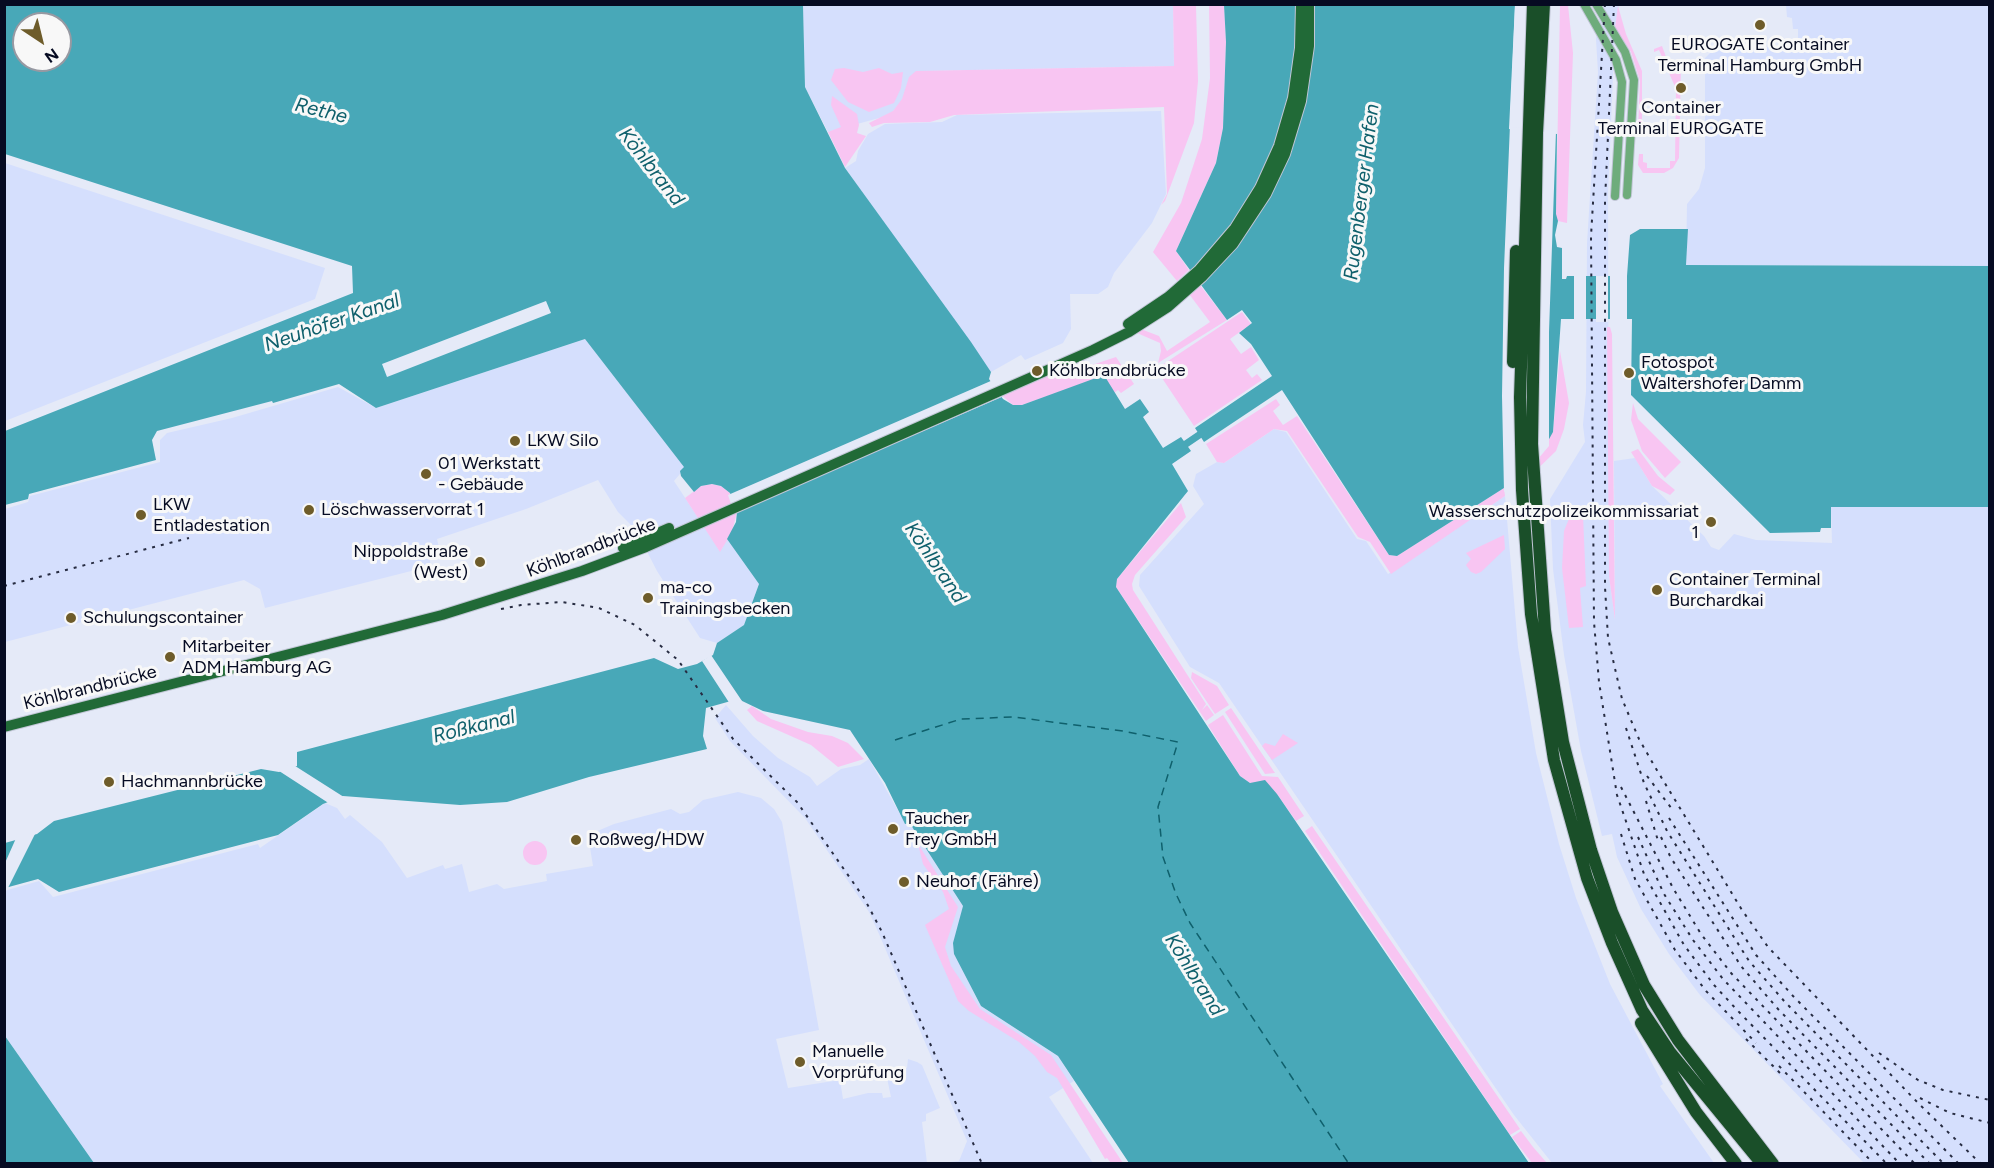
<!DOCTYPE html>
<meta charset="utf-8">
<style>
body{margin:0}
#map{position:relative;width:1994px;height:1168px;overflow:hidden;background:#e5eaf8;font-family:Figtree,sans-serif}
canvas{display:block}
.frame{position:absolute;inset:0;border:6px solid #060b22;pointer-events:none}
.north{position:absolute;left:12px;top:12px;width:60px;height:60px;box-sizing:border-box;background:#f8f8f8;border:2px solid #9799a2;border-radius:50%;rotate:145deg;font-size:16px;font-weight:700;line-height:24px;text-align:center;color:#060b22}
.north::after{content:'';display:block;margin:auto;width:21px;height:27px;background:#6e5c2a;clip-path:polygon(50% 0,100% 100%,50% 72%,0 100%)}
</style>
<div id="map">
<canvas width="1994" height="1168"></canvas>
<div class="frame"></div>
<div class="north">N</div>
</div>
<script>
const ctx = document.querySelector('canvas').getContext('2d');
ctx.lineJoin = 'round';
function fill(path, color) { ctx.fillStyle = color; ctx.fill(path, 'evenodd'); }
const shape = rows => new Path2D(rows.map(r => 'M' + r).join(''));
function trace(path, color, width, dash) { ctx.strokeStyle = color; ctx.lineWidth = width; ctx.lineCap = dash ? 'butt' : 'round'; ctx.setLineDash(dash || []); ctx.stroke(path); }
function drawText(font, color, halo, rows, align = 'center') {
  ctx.font = font + ' Figtree,sans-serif'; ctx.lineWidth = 6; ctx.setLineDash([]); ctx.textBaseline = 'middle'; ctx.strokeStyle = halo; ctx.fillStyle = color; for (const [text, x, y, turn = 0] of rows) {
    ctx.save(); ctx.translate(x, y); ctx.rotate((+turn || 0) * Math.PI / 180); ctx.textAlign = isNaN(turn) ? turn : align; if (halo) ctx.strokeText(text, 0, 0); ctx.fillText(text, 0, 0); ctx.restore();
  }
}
fill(shape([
 [803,5,1173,5,1174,66,926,71,890,115,828,132,805,87],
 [1602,5,1619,5,1615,28,1608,194,1609,576,1615,619,1614,461,1635,458,1652,486,1704,536,1711,547,1719,550,1734,534,1756,540,1832,543,1831,507,1989,507,1989,1163,1864,1163,1700,995,1669,954,1641,909,1617,857,1612,834,1602,836,1581,751,1564,655,1553,569,1550,499,1585,442,1583,425,1586,392,1587,243,1598,72,1596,39],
 [1786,5,1989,5,1989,266,1686,265,1687,204,1699,189,1705,168,1705,58,1715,48,1787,47,1798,39,1798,29,1793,29,1792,18,1787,17],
 [1161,111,1166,194,1152,223,1114,273,1108,287,1098,294,1070,294,1071,329,1063,343,1025,360,1021,355,991,372,845,168,856,161,858,151,868,134,885,124,942,122,957,115],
 [5,163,325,268,315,299,5,421],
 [585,339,685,468,674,481,720,551,727,539,759,584,744,625,717,643,700,638,657,571,636,530,618,512,598,480,526,509,437,539,439,548,428,551,431,566,265,608,260,589,244,580,5,642,5,509,28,502,30,496,160,462,160,440,167,433,232,418,338,387,376,408],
 [1274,429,1286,432,1357,539,1366,541,1388,574,1505,496,1518,647,1536,753,1559,844,1576,898,1610,984,1663,1084,1660,1086,1714,1163,1552,1163,1514,1115,1219,683,1190,667,1139,586,1140,575,1204,504,1193,486,1196,474,1217,462,1224,463],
 [726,705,753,736,778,758,810,777,817,786,841,769,860,765,869,759,905,823,910,823,914,830,963,906,954,954,981,1006,1058,1056,1074,1081,1049,1097,1093,1163,941,1163,959,1161,967,1141,879,934,869,912,805,818,730,741,715,718],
 [738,792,761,798,774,809,782,822,819,1030,776,1039,788,1088,840,1080,843,1099,868,1093,882,1093,883,1098,891,1097,887,1078,907,1068,908,1059,917,1062,922,1065,940,1108,926,1114,926,1121,922,1122,927,1163,94,1163,5,1036,4,891,39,881,53,897,258,844,260,848,325,803,337,808,345,819,350,815,382,842,407,878,443,865,445,869,462,864,469,892,497,884,504,889,547,881,546,874,593,866,588,835,614,824,671,809,680,814,689,812,703,800]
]), '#d5dffd');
fill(shape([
 [1173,5,1196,5,1198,81,1194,123,1165,201,1161,205,1167,194,1164,107,954,115,930,122,884,123,872,127,869,123,893,111,902,99,909,77,916,71,1174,66],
 [1209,5,1224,5,1226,42,1223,128,1216,163,1176,251,1189,270,1177,281,1153,252,1181,203,1202,139,1210,78],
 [1560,5,1568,5,1573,53,1567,223,1558,221,1556,215],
 [1618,6,1626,34,1642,71,1642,129,1638,129,1640,81,1631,52,1615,28],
 [1662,46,1669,65,1681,65,1679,158,1673,168,1664,173,1643,173,1638,165,1639,154,1643,154,1643,162,1647,163,1647,168,1670,168,1670,161,1675,161,1676,89,1659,50,1654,52,1654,49],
 [844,68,863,72,879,68,892,74,903,72,901,88,894,103,869,112,848,102,831,80,835,69],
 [832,96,857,114,859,125,857,133,866,136,845,167,828,132,841,127,831,105],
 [1200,285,1227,320,1158,363,1161,351,1160,343,1137,333,1138,328,1159,336,1167,351,1210,322,1189,294],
 [1242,312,1251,324,1230,339,1241,354,1251,347,1259,360,1246,370,1252,378,1257,374,1262,380,1194,426,1156,369],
 [1607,327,1610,327,1612,334,1615,620,1609,576],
 [1560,351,1569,403,1564,429,1556,451,1522,484,1521,474,1553,432],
 [1116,357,1134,384,1121,393,1118,390,1114,393,1104,376,1022,405,1013,405,999,393,1055,372,1083,368],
 [1276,399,1280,405,1273,411,1283,425,1297,416,1389,555,1397,556,1504,488,1505,496,1391,574,1370,542,1358,537,1287,431,1274,429,1224,463,1217,462,1206,444],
 [1633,403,1638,419,1681,462,1665,478,1642,451,1631,420],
 [1638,449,1658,476,1675,490,1670,495,1652,486,1631,452],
 [712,484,721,486,730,493,737,512,732,532,720,552,685,498,701,486],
 [1181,503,1186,517,1135,575,1132,584,1133,590,1206,704,1202,710,1207,705,1214,715,1206,721,1116,587,1117,579],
 [1571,514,1583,515,1586,586,1580,588,1583,627,1569,628,1562,568,1564,531],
 [1504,535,1505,549,1481,572,1476,574,1471,572,1466,565,1471,559,1466,553],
 [1192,672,1217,686,1229,705,1215,714,1191,678],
 [752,706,771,719,808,732,832,736,848,743,864,759,838,767,811,745,757,721,747,710],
 [1231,708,1275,773,1265,774,1225,712],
 [1223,715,1262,776,1278,777,1304,816,1296,821,1277,794,1250,783,1240,776,1208,725],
 [1283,734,1298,743,1272,760,1262,746,1265,743,1275,746],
 [1312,826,1520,1129,1510,1135,1305,831],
 '523 853a12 12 0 1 1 24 0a12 12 0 1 1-24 0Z',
 [918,844,958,907,945,947,951,966,980,1009,1051,1055,1123,1163,1111,1163,1107,1158,1105,1159,1057,1078,1047,1072,1035,1056,1019,1042,969,1011,958,1001,925,925,949,909,943,892,923,864],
 [1521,1131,1533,1147,1547,1163,1532,1163,1512,1137]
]), '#f8c5f2');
fill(shape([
 [5,5,803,5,805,87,845,168,971,342,991,372,989,379,1003,399,1013,405,1022,405,1104,375,1125,409,1140,399,1149,412,1143,417,1163,448,1181,437,1191,451,1172,464,1188,491,1117,579,1116,587,1240,776,1250,783,1265,780,1277,794,1529,1163,1129,1163,1058,1056,981,1006,954,954,953,943,963,906,914,830,910,823,905,824,885,783,850,730,763,711,738,699,706,708,703,736,707,749,589,777,507,802,460,805,343,796,323,804,278,835,59,892,38,879,5,888,5,843,37,834,54,821,261,769,279,772,297,766,297,752,654,658,678,669,697,664,713,655,717,643,744,625,759,584,727,539,736,522,737,512,730,493,721,486,712,484,701,486,694,492,681,476,680,471,684,467,585,339,376,408,339,384,273,403,272,401,157,431,152,440,156,460,29,494,28,499,5,505,5,431,353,293,352,266,5,154],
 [24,24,60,24,60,60,24,60],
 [1224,5,1515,5,1509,129,1557,134,1556,214,1558,221,1555,235,1557,247,1562,248,1562,279,1566,279,1567,276,1627,276,1630,235,1640,229,1688,229,1686,265,1989,266,1989,507,1831,507,1831,528,1821,528,1820,532,1770,533,1631,395,1632,319,1561,319,1553,432,1548,441,1504,488,1397,556,1389,555,1282,390,1204,442,1195,428,1272,376,1251,344,1239,333,1252,323,1242,310,1227,320,1176,251,1216,163,1223,128,1226,42],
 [5,1036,94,1163,5,1163]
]), '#48a8b8');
fill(shape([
 [1518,4,1512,127,1556,131,1549,332,1549,446,1527,472,1528,268,1523,476,1504,492,1502,396,1504,268,1515,5],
 [1574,276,1586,276,1586,322,1574,322],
 [1596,276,1608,276,1608,322,1596,322],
 [1610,276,1627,276,1627,322,1610,322],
 [546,301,551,313,387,377,382,364],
 [993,380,1004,396,734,513,728,495],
 [711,655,742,701,739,703,730,704,702,661],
 [292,764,347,799,330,804,276,769],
 [36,832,7,890,5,891,5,863,17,836]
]), '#e5eaf8');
trace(shape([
 [1180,448,1205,431]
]), '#48a8b8', 7);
trace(shape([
 [895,740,961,719,1013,717,1123,731,1178,742,1158,807,1163,857,1176,894,1190,923,1349,1164]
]), '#0f606c', 1.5, [8, 6]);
const tertiary = shape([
 [1584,4,1616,60,1622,82,1615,196],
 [1596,4,1625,52,1634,80,1627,195]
]);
const primary = shape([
 [1128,324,1168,297,1199,270,1235,228,1260,188,1279,146,1293,98,1300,48,1301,4],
 [623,548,669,528],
 [4,727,442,615,582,571,646,547,1093,350,1129,332,1168,307,1202,277,1233,244,1266,194,1285,154,1301,101,1309,46,1309,4]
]);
const motorway = shape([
 [1533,4,1520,397,1522,490,1531,614,1554,760,1587,878,1612,943,1642,1010,1670,1052,1762,1164],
 [1544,4,1537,133,1532,444,1545,630,1563,742,1591,850,1612,912,1644,985,1678,1040,1773,1164],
 [1513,362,1516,251],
 [1641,1023,1696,1112,1736,1164]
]);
trace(tertiary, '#c1c6d6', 10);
trace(primary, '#c1c6d6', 12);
trace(motorway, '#c1c6d6', 14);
trace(tertiary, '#6eac7b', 8);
trace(primary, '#216a37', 10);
trace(motorway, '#1a4f29', 12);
trace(shape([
 [1605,4,1591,236,1594,622,1599,682,1617,795,1644,874,1684,945,1714,985,1738,1011,1887,1164],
 [1614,4,1605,201,1605,587,1608,638,1622,699,1639,739,1655,767,1742,910,1768,947,1919,1104,1981,1164],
 [4,586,189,538],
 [501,609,521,605,562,602,599,608,635,625,678,660,733,739,797,802,864,898,882,932,982,1164],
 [1626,728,1644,783,1667,831,1749,961,1785,1002,1944,1164],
 [1647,776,1672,809],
 [1621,787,1673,888,1701,934,1731,973,1915,1164],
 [1646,801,1659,844],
 [1669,818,1756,955,1793,996,1959,1164],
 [1621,834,1635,879,1675,950,1706,991,1756,1043],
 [1638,837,1664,894,1693,940,1723,979,1900,1164],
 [1661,837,1671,858,1741,966,1778,1009,1930,1164],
 [1746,1039,1782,1075],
 [1879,1053,1918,1080,1943,1090,1990,1100],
 [1779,1066,1874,1164],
 [1920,1098,1950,1113,1990,1123]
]), '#272c42', 2, [3, 6]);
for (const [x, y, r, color] of [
 [1760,25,6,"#6e5c2a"],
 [1681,88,6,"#6e5c2a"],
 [1037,371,6,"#6e5c2a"],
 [1629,373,6,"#6e5c2a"],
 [515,441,6,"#6e5c2a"],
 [426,474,6,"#6e5c2a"],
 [309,510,6,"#6e5c2a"],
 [141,515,6,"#6e5c2a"],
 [1711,522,6,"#6e5c2a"],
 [480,562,6,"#6e5c2a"],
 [1657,590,6,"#6e5c2a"],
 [648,598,6,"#6e5c2a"],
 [71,618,6,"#6e5c2a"],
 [170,657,6,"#6e5c2a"],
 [109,782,6,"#6e5c2a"],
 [893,829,6,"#6e5c2a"],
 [576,840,6,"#6e5c2a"],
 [904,882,6,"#6e5c2a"],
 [800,1062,6,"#6e5c2a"]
]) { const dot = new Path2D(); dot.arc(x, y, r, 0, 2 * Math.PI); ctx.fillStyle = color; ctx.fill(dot); trace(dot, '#f8f8f8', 2); }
drawText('18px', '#060b22', '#f8f8f8', [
 ["EUROGATE Container",1760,45,"center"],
 ["Terminal Hamburg GmbH",1760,66,"center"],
 ["Container",1681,108,"center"],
 ["Terminal EUROGATE",1681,129,"center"],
 ["Fotospot",1641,363],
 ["Waltershofer Damm",1641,384],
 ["Köhlbrandbrücke",1049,371],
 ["LKW Silo",527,441],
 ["01 Werkstatt",438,464],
 ["- Gebäude",438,485],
 ["LKW",153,505],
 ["Entladestation",153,526],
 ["Löschwasservorrat 1",321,510],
 ["Wasserschutzpolizeikommissariat",1699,512,"right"],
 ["1",1699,533,"right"],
 ["Nippoldstraße",468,552,"right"],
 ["(West)",468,573,"right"],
 ["Container Terminal",1669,580],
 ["Burchardkai",1669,601],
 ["ma-co",660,588],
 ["Trainingsbecken",660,609],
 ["Schulungscontainer",83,618],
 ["Mitarbeiter",182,647],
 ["ADM Hamburg AG",182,668],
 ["Hachmannbrücke",121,782],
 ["Taucher",905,819],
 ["Frey GmbH",905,840],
 ["Roßweg/HDW",588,840],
 ["Neuhof (Fähre)",916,882],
 ["Manuelle",812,1052],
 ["Vorprüfung",812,1073]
], 'left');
drawText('18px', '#060b22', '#f8f8f8', [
 ["Köhlbrandbrücke",591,548,-21],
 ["Köhlbrandbrücke",90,688,-14]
]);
drawText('italic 20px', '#0f606c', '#f8f8f8', [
 ["Rethe",321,111,14],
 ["Köhlbrand",651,167,52],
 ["Rugenberger Hafen",1362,192,-83],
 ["Neuhöfer Kanal",332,323,-19],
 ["Köhlbrand",935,563,56],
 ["Roßkanal",474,727,-14],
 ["Köhlbrand",1194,975,58]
]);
</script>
